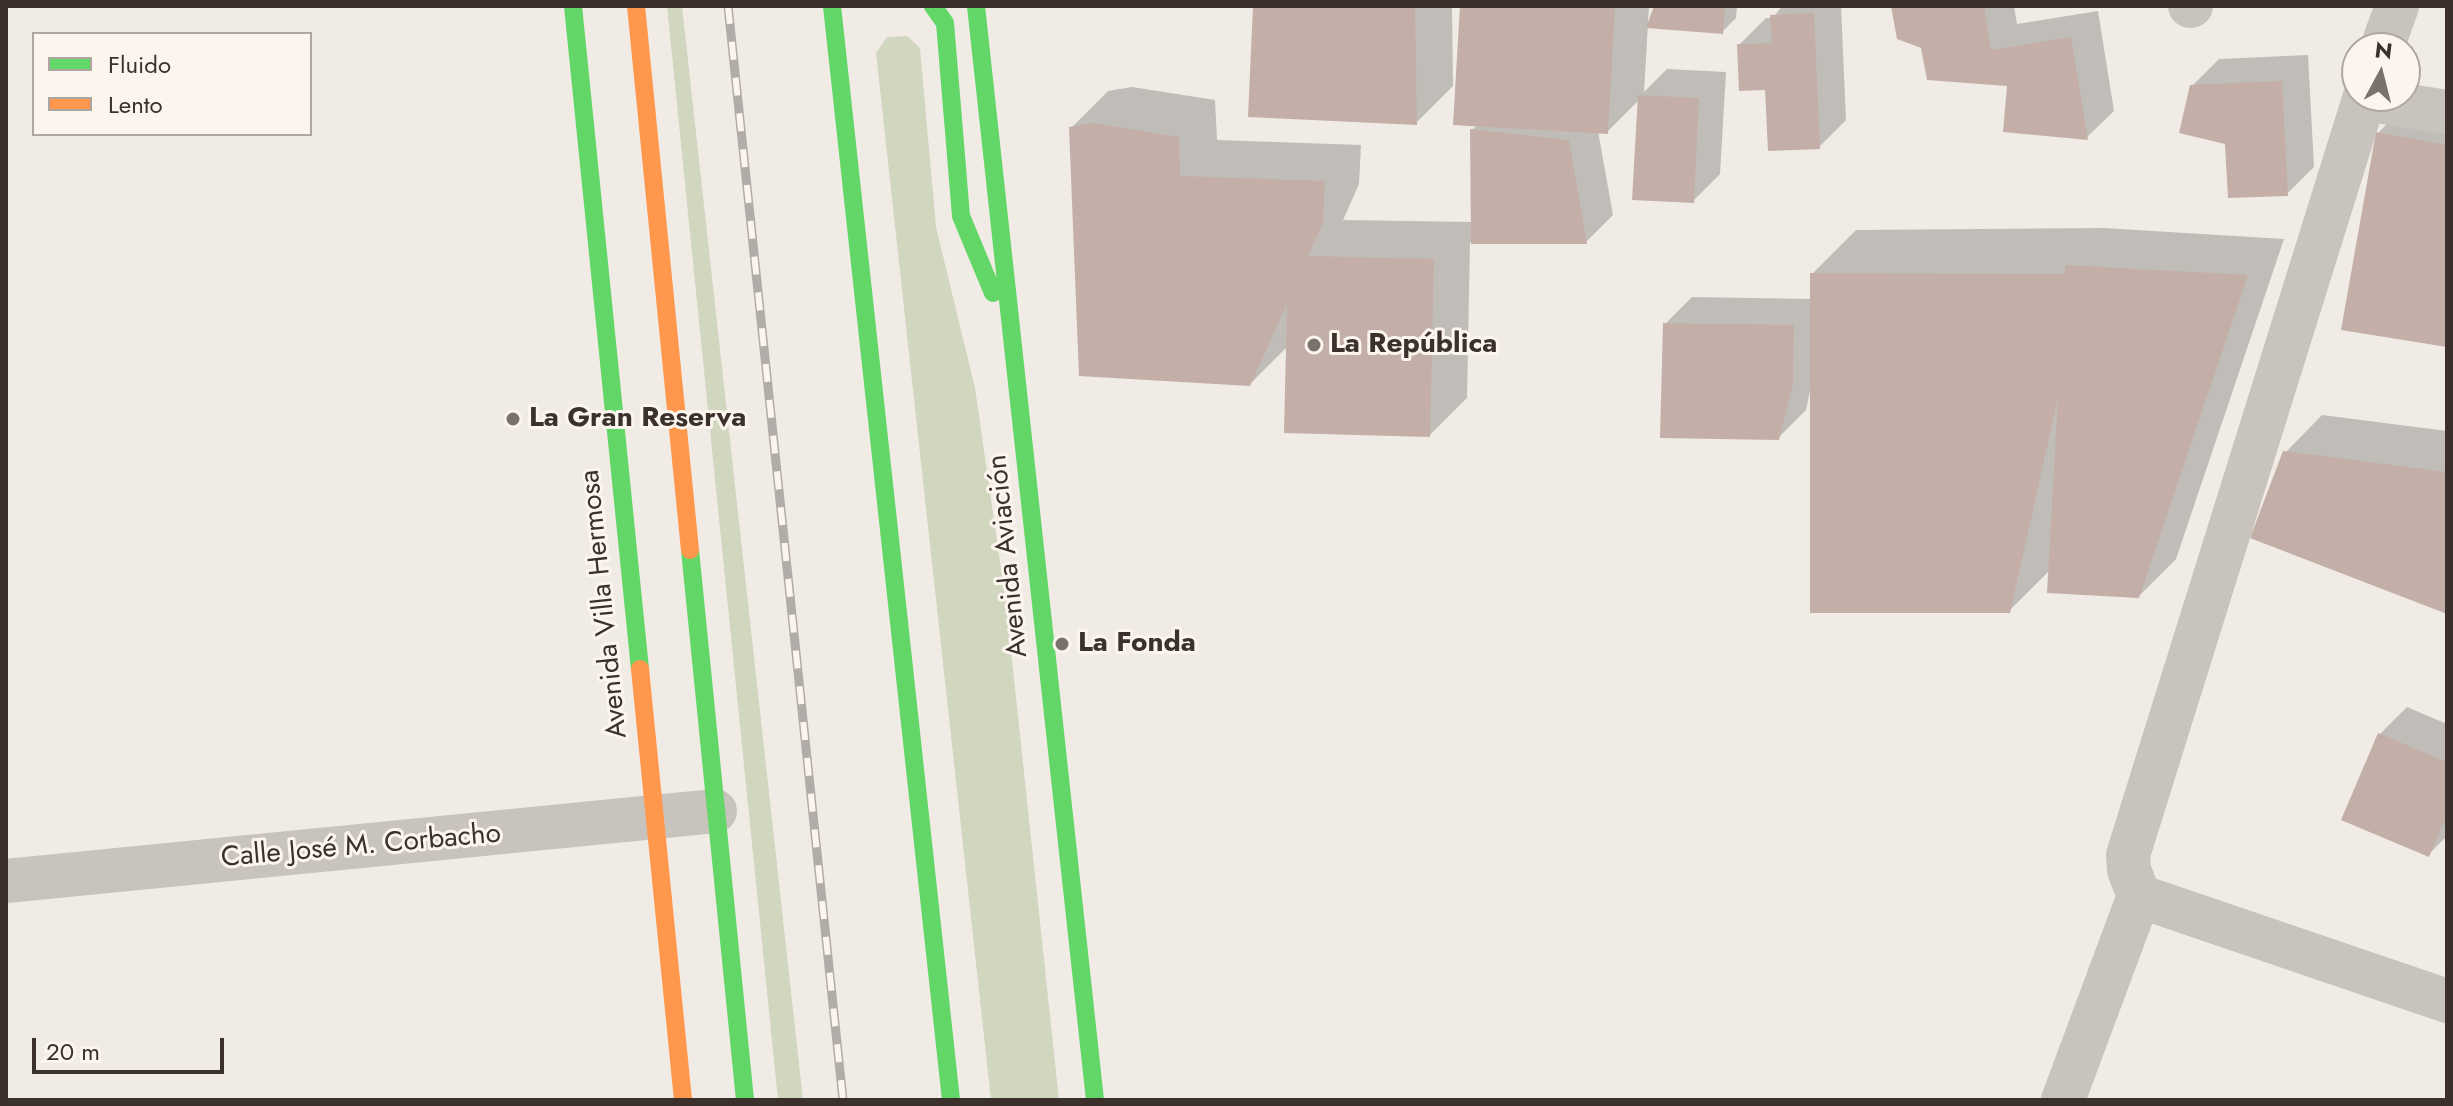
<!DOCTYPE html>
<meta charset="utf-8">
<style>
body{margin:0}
#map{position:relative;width:2453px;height:1106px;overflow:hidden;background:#f0ebe5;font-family:Jost,sans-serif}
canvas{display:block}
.frame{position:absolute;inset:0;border:8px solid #3b302b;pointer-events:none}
.legend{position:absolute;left:32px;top:32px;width:280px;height:104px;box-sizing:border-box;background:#fbf5ee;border:2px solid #aea6a0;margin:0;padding:10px 14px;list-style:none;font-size:24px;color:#3b302b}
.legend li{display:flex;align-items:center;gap:16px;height:40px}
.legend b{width:40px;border:2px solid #aea6a0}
.north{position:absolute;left:2341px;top:32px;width:80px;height:80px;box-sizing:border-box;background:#fbf5ee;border:2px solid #aea6a0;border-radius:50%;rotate:7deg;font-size:22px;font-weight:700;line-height:32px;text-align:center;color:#3b302b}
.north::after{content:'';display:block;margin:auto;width:28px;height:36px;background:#7a716c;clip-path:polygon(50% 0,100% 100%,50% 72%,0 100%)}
.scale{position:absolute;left:32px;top:1038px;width:192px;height:36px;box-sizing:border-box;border:4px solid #3b302b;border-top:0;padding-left:10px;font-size:24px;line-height:28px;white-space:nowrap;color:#3b302b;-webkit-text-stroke:6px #fbf5ee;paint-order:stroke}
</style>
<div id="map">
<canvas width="2453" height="1106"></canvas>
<div class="frame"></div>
<ul class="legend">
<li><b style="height:10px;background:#63d668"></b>Fluido</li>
<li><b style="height:10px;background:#ff974d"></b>Lento</li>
</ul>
<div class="north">N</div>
<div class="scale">20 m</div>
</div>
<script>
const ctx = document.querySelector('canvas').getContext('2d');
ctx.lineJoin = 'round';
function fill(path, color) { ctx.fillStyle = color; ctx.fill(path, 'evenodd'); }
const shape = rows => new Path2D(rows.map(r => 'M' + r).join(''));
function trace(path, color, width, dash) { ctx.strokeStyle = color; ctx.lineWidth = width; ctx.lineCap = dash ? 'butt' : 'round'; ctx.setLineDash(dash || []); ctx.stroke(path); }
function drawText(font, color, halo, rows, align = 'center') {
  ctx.font = font + ' Jost,sans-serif'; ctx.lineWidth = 6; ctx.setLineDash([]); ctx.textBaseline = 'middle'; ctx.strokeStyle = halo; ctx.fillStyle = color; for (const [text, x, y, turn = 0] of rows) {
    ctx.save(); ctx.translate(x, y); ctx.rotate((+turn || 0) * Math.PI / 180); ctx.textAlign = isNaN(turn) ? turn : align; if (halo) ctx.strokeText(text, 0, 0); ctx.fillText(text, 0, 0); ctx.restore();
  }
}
fill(shape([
 [667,6,682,6,803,1100,778,1100],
 [907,36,920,48,936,227,975,388,1006,604,1059,1100,991,1100,876,53,887,37]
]), '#d1d6bf');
fill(shape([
 [1255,6,1452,6,1453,86,1416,123],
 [1462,6,1649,6,1644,92,1667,69,1726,72,1720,174,1693,201,1640,99,1607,132,1598,131,1613,215,1586,242,1470,242,1467,398,1430,435,1288,346,1250,384,1071,128,1108,91,1132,87,1215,100,1217,140,1361,145,1359,184,1343,220,1472,222,1472,130,1478,124],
 [1656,6,1737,6,1736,18,1722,32],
 [1782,6,1841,6,1846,120,1819,147,1767,88,1739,45,1766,18,1773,18],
 [1893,6,2014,6,2017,24,2098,11,2114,111,2087,137,2009,84,1923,46],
 [2308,55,2314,167,2287,194,2227,142,2192,86,2219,59],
 [2422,89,2447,94,2447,345,2378,133],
 [2104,228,2284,239,2176,559,2139,596,2051,569,2009,611,1810,391,1806,410,1778,438,1665,324,1692,297,1812,299,1812,274,1856,230],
 [2322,415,2447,431,2447,612,2285,453],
 [2407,707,2447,724,2447,836,2428,855,2380,734]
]), '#0003');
fill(shape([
 [1253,6,1415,6,1417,125,1248,117],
 [1460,6,1615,6,1608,134,1453,125],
 [1654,6,1725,6,1723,34,1646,28],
 [1891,6,1984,6,1991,50,2071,37,2088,140,2003,132,2007,86,1927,80,1921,48,1897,39],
 [1814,13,1820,149,1768,151,1765,90,1739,91,1737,44,1772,43,1770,15],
 [2282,81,2288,196,2228,198,2225,144,2179,133,2190,85],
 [1638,95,1699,98,1694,203,1632,200],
 [1093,123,1179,137,1180,176,1325,181,1323,223,1308,256,1434,259,1430,437,1284,433,1287,304,1250,386,1079,376,1069,127],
 [1470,129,1569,140,1587,244,1471,244],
 [2376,132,2447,145,2447,347,2341,330],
 [2065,265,2248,275,2139,598,2047,593,2058,398,2010,613,1810,613,1810,273,2065,274],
 [1663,323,1794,325,1793,383,1779,440,1660,438],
 [2283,451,2447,472,2447,614,2250,538],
 [2378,733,2447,762,2447,815,2429,857,2341,820]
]), '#c3afa7');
trace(shape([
 [2190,6,2191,6],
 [2382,48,2397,6],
 [2364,99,2447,112],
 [6,881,715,811],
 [2139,896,2447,1001],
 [2063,1100,2139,896,2129,870,2128,855,2365,96]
]), '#c9c3be', 44);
trace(shape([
 [573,6,640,669],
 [832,6,951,1100],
 [933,6,945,23,961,216,993,293],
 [976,6,1095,1100],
 [690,550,745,1100]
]), '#63d668', 18);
trace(shape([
 [636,6,690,550],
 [640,669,683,1100]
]), '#ff974d', 18);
const rail = shape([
 [728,6,843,1100]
]);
trace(rail, '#b1aca8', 9);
trace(rail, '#fbf5ee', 6, [18]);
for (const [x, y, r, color] of [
 [1314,345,8,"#7a716c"],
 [513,419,8,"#7a716c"],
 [1062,644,8,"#7a716c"]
]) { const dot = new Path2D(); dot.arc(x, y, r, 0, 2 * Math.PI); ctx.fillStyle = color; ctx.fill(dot); trace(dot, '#fbf5ee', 3); }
drawText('bold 28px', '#3b302b', '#fbf5ee', [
 ["La República",1330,345],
 ["La Gran Reserva",529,419],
 ["La Fonda",1078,644]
], 'left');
drawText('28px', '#3b302b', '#fbf5ee', [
 ["Avenida Aviación",1009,556,-96],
 ["Avenida Villa Hermosa",605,604,-96],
 ["Calle José M. Corbacho",361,847,-5]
]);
</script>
